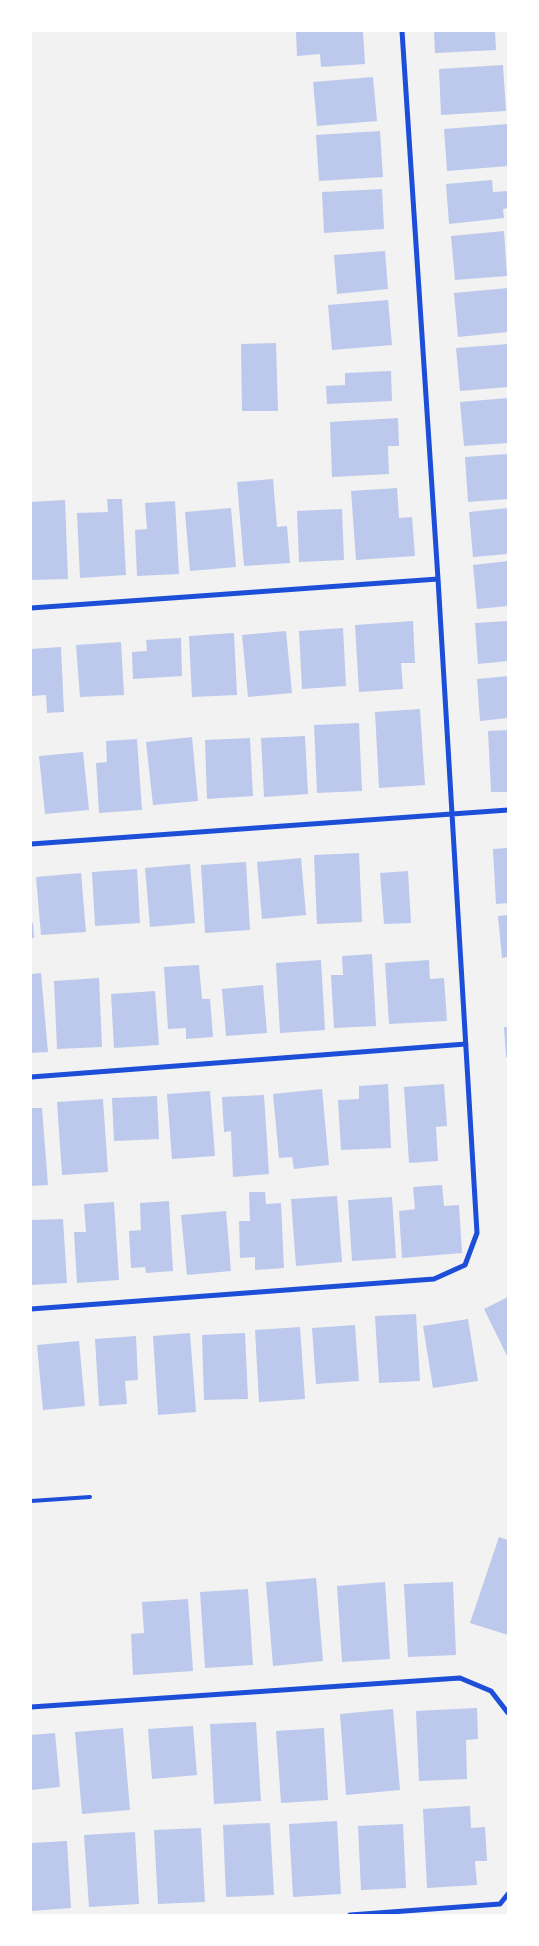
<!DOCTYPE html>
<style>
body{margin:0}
#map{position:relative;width:539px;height:1946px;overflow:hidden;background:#f2f2f2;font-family:Spectral,serif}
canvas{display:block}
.frame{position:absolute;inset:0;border:32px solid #fff;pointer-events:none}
</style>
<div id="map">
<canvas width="539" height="1946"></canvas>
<div class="frame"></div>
</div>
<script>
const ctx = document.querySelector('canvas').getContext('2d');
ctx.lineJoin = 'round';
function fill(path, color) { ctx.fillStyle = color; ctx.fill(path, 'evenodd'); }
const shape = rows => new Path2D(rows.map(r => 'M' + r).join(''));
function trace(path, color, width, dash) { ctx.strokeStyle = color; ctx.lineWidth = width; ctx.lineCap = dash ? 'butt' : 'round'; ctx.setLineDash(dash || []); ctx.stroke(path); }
fill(shape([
 [296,31,363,31,365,64,321,67,320,54,297,56],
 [434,31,495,31,496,50,435,53],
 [503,65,506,111,441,115,439,69],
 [373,77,377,121,317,126,313,82],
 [508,124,508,166,447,171,444,129],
 [380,131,383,177,319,181,316,135],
 [492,180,493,192,508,191,508,208,503,209,504,218,449,224,446,184],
 [382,189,384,229,324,233,322,192],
 [504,231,507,276,455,280,451,236],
 [385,251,388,289,337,294,334,255],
 [508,288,508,332,458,337,454,293],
 [388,300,392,345,332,350,328,305],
 [276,343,278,411,242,411,241,344],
 [508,344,508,387,460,391,456,348],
 [391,371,392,401,327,404,326,386,345,385,345,373],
 [508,398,508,443,464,446,460,402],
 [398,418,399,446,388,446,389,474,332,477,330,422],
 [508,454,508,499,468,502,465,457],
 [273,479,277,527,287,526,290,563,244,566,237,482],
 [397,488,399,518,412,517,415,556,356,560,351,491],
 [107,499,122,499,126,575,80,578,77,513,108,512],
 [65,500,68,579,31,580,31,502],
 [175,501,179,574,137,576,135,530,147,529,145,503],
 [231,508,236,567,190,571,185,512],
 [508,508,508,554,473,557,469,512],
 [342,509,344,560,299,562,297,511],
 [508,561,508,606,477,609,473,565],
 [413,621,415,663,401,663,403,689,359,692,355,625],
 [508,621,508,661,478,664,475,623],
 [343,628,346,686,302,689,299,631],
 [286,631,292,693,248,697,242,635],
 [234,633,237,695,192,697,189,636],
 [181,638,182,676,133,679,132,652,147,651,146,640],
 [121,642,124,695,80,697,76,645],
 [61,647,64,712,47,713,46,695,32,696,31,649],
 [508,676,508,718,480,721,477,679],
 [420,709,425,785,379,788,375,712],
 [359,723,362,791,317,793,314,725],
 [508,730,508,792,491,792,488,731],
 [305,736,308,794,264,797,261,738],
 [192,737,198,801,153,805,146,742],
 [250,738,253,796,207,799,205,740],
 [137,739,142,810,99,813,96,763,107,762,106,741],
 [83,752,89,810,45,814,39,756],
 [508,848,508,903,496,904,493,849],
 [359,853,362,922,317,924,314,855],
 [301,858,306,915,262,919,257,862],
 [246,862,250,930,205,933,201,865],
 [190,864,195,923,150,927,145,868],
 [137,869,140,923,95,926,92,872],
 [408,871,411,923,384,924,380,873],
 [81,873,86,932,41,935,36,877],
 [508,915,508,957,502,958,498,916],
 [31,923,33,923,34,938,31,938],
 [372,954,376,1026,334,1028,331,975,343,975,342,956],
 [321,960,325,1030,280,1033,276,963],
 [429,960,430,979,444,978,447,1021,389,1024,385,963],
 [199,965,202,999,210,999,213,1037,186,1039,186,1028,168,1029,164,967],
 [41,973,48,1052,31,1053,31,974],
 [99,978,102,1047,57,1049,54,981],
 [263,985,267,1033,226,1036,222,989],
 [155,991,159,1045,114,1048,111,994],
 [504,1027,508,1027,508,1057,506,1057],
 [388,1084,391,1148,341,1150,338,1100,359,1099,359,1086],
 [444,1084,447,1126,436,1127,438,1161,409,1163,404,1087],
 [322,1089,329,1165,294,1169,292,1157,279,1158,273,1094],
 [210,1091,215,1156,172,1159,167,1094],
 [264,1095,269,1174,233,1177,231,1131,224,1132,222,1097],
 [157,1096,159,1139,114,1141,112,1098],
 [103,1099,108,1172,62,1175,57,1102],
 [31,1108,42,1108,48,1185,31,1186],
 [442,1185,444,1206,459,1205,462,1253,402,1258,399,1211,415,1209,413,1187],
 [249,1192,265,1192,266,1204,281,1203,284,1268,255,1270,255,1257,240,1258,239,1221,250,1221],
 [337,1196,342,1262,296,1266,291,1199],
 [392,1197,396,1258,352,1261,348,1200],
 [169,1201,173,1271,146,1273,145,1267,131,1268,129,1231,141,1230,140,1203],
 [114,1202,119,1280,77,1283,74,1232,86,1232,84,1204],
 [226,1211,231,1271,187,1275,181,1215],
 [63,1219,67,1283,31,1285,31,1220],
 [508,1297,508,1358,484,1309],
 [416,1314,420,1381,379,1383,375,1316],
 [468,1319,478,1381,433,1388,423,1326],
 [355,1325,359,1381,316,1384,312,1328],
 [300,1327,305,1399,259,1402,255,1330],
 [190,1333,196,1412,158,1415,153,1336],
 [245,1333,248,1399,204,1400,202,1335],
 [136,1336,138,1380,125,1381,127,1404,99,1406,95,1339],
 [79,1341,85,1406,43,1410,37,1345],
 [499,1537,508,1540,508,1635,470,1623],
 [316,1578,323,1661,273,1666,266,1582],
 [385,1582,390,1659,342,1662,337,1586],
 [453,1582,456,1655,408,1657,404,1584],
 [248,1589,253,1665,205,1668,200,1592],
 [188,1599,193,1671,133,1675,131,1634,144,1633,142,1602],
 [477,1708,478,1739,466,1740,467,1779,419,1781,416,1711],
 [393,1709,400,1790,346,1795,340,1714],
 [256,1722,261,1801,214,1804,210,1724],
 [193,1726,197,1775,152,1779,148,1729],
 [123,1728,130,1810,82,1814,75,1732],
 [324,1728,328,1800,281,1803,276,1731],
 [55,1733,60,1787,31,1790,31,1735],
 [470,1806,471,1828,485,1827,487,1861,475,1861,477,1885,427,1888,423,1809],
 [337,1821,341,1894,293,1897,289,1824],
 [270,1823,274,1895,226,1897,223,1825],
 [403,1824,406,1888,361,1890,358,1826],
 [201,1828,205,1902,158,1904,154,1830],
 [135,1832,139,1904,89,1907,84,1835],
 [67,1841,71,1908,31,1911,31,1843]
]), '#bdc9ec');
trace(shape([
 [31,1501,90,1497]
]), '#1d4ed8', 4);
trace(shape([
 [31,608,438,579],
 [31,844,508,810],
 [31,1077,466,1044],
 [31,1309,434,1279,465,1265,477,1233,438,579,402,31],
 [31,1707,460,1678,491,1691,508,1713],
 [350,1915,500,1904,508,1894]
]), '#1d4ed8', 5);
</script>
